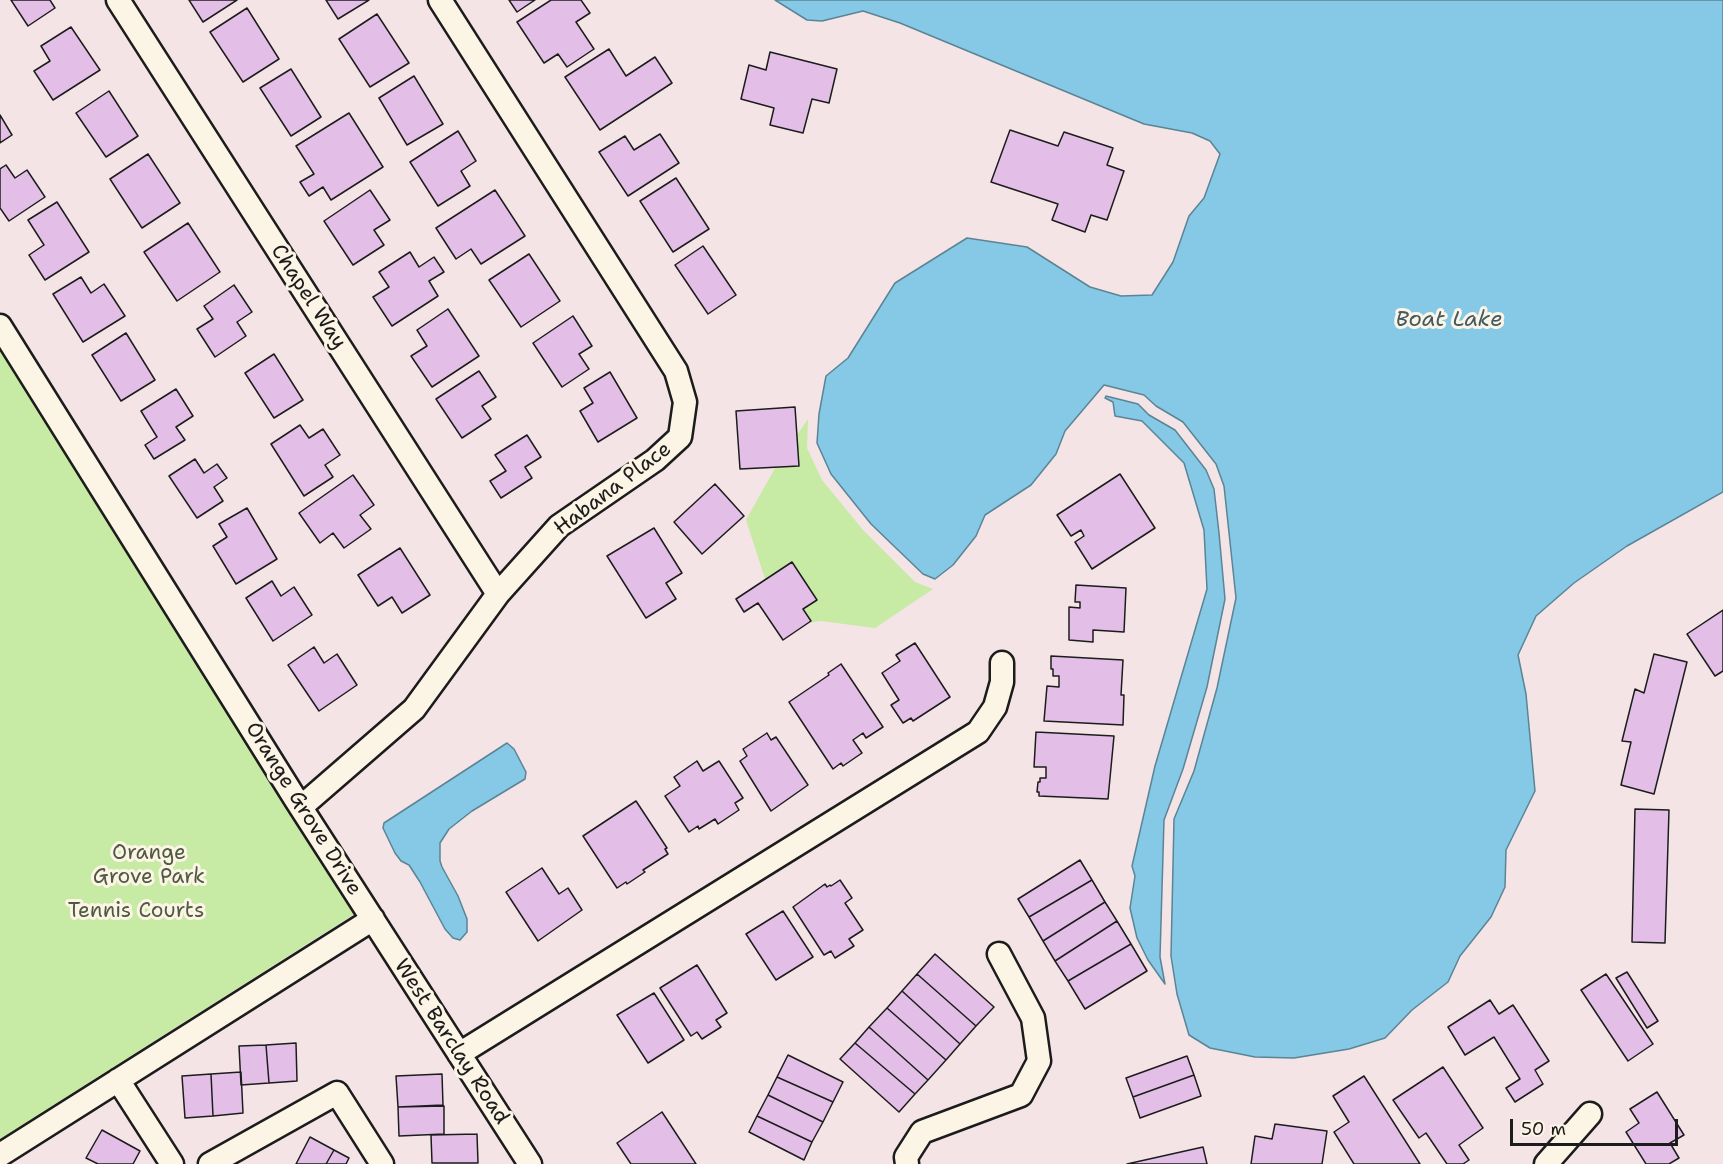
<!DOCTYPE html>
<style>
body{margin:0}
#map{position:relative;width:1723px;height:1164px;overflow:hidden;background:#f4e4e6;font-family:"Shantell Sans",sans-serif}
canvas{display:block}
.scale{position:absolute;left:1510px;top:1119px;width:168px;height:27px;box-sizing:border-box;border:3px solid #1c1c1c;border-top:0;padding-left:8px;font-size:18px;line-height:21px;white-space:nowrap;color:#1c1c1c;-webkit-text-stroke:4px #fcf5e5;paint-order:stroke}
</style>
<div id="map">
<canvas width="1723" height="1164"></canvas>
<div class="scale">50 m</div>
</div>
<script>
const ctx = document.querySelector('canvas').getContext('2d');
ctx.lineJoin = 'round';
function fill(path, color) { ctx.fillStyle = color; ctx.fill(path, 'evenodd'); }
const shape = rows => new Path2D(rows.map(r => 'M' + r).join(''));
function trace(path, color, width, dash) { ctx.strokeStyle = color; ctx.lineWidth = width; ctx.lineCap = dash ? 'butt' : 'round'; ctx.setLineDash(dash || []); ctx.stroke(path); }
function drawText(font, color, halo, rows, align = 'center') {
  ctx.font = font + ' "Shantell Sans",sans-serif'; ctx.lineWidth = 6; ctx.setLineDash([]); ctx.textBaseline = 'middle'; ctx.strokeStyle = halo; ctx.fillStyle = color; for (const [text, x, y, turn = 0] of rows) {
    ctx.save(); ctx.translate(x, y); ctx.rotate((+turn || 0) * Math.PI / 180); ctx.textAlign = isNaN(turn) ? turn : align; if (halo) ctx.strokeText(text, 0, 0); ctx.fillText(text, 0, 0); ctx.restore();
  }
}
fill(shape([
 [0,348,356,913,0,1139],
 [808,419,807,448,822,480,863,530,915,582,933,589,875,628,821,621,807,623,767,585,746,520,779,461]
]), '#c7eaa4');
const water = shape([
 [775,0,1723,0,1723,492,1627,546,1574,583,1536,616,1518,655,1526,694,1535,791,1506,850,1505,887,1491,917,1460,956,1448,982,1412,1010,1385,1038,1349,1049,1294,1058,1255,1057,1210,1048,1189,1035,1177,994,1171,956,1174,819,1194,771,1217,688,1236,598,1224,486,1216,464,1183,422,1156,406,1144,395,1104,385,1065,431,1056,454,1031,485,985,515,976,536,953,565,935,579,923,574,871,524,831,474,817,443,819,414,826,376,848,358,895,283,967,238,1027,247,1090,287,1121,296,1152,295,1173,262,1189,216,1204,198,1220,154,1210,141,1192,133,1144,124,900,23,863,11,822,21,807,20,775,0],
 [1106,396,1138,404,1149,415,1175,430,1206,470,1214,489,1219,533,1225,599,1207,687,1183,769,1164,820,1160,957,1165,984,1148,960,1137,938,1130,908,1135,876,1132,866,1155,766,1207,589,1204,530,1184,463,1142,421,1115,416,1113,402,1105,398,1106,396],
 [507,743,514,749,526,772,525,779,472,811,449,829,440,843,440,861,442,867,458,896,467,919,467,932,460,940,453,938,445,929,420,882,409,865,401,861,395,853,383,828,384,823,507,743]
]);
fill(water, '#85c9e6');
trace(water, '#5b8495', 1.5);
const building = shape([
 [11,0,50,0,55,8,28,26,11,0],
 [189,0,237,0,203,22,189,0],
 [326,0,369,0,338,19,326,0],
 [509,0,535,0,517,12,509,0],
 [551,0,581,0,590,13,576,22,594,49,567,67,558,54,544,63,517,22,551,0],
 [247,8,279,59,243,82,210,32,247,8],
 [377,14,409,63,370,87,339,39,377,14],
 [71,27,100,70,53,100,34,71,50,61,41,46,71,27],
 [609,49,626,76,655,57,672,83,600,130,565,77,609,49],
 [770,52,837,69,829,103,812,99,803,133,770,125,774,108,741,99,749,65,766,70,770,52],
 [291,69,321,117,291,136,260,88,291,69],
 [414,76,443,124,407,145,379,98,414,76],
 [109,91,138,136,106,157,76,113,109,91],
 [349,113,383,167,331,200,323,187,309,196,300,182,314,174,296,146,349,113],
 [0,115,12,135,0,143,0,115],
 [1010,130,1058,146,1064,132,1113,148,1107,165,1124,171,1107,220,1091,215,1085,232,1052,220,1058,204,991,182,1010,130],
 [458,131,476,161,461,171,470,186,438,206,410,162,458,131],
 [660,134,679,163,628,196,599,152,625,136,634,150,660,134],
 [148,154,180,203,142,228,110,179,148,154],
 [6,165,15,178,27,170,45,197,9,221,0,208,0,169,6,165],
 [676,178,709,229,673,252,640,201,676,178],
 [370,190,390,220,374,230,384,245,353,265,324,221,370,190],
 [495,190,525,236,481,264,471,249,456,259,436,228,495,190],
 [57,202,89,252,45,280,29,255,44,245,28,220,57,202],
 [188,223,220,272,177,301,144,252,188,223],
 [703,246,736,295,708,314,675,265,703,246],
 [410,252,419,267,434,257,444,272,429,281,438,296,392,326,373,297,389,287,379,272,410,252],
 [529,254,560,301,521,327,489,280,529,254],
 [81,277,91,293,104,284,125,316,83,342,53,294,81,277],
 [234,285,252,312,237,322,246,336,215,357,197,329,213,319,204,306,234,285],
 [448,309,479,356,432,387,411,356,427,346,417,330,448,309],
 [573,316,592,346,579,354,589,369,562,387,533,343,573,316],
 [126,333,155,380,121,401,92,355,126,333],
 [274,354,303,400,274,418,245,373,274,354],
 [479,371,496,397,482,406,491,419,462,438,436,399,479,371],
 [610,372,637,418,598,442,580,411,593,403,584,388,610,372],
 [176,389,193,416,176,427,185,440,154,459,145,445,157,437,141,411,176,389],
 [795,407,799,466,740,469,736,411,795,407],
 [300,425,309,438,323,429,340,455,325,465,333,477,304,496,271,444,300,425],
 [527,435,541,457,525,467,532,478,501,498,490,481,506,471,495,455,527,435],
 [195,459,204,473,217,464,227,478,214,487,223,501,197,518,169,476,195,459],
 [1120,474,1155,528,1092,569,1075,542,1084,536,1081,530,1071,536,1057,515,1120,474],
 [353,475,374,505,360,515,371,529,344,548,333,533,320,543,299,513,353,475],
 [715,484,744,516,702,554,674,522,715,484],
 [247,508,277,559,236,584,213,546,227,537,219,524,247,508],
 [654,528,682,573,666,583,676,599,646,618,607,556,654,528],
 [400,548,430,595,402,613,392,597,378,606,358,575,400,548],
 [792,562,817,600,803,609,811,621,783,640,758,603,744,612,736,599,792,562],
 [272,581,281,596,294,587,312,615,273,641,246,598,272,581],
 [1076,585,1126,588,1124,632,1093,630,1093,642,1069,640,1069,607,1080,608,1080,602,1075,602,1076,585],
 [1723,610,1723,671,1715,676,1687,634,1723,610],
 [915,643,950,697,913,721,911,718,903,723,891,705,899,700,882,673,900,661,896,655,915,643],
 [314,647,324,663,337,654,357,685,319,711,288,665,314,647],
 [1654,654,1687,662,1654,794,1621,785,1631,742,1622,741,1635,689,1644,693,1654,654],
 [1051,656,1123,660,1121,695,1124,695,1123,725,1044,721,1047,686,1059,687,1059,676,1053,676,1053,669,1051,669,1051,656],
 [841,664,883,727,866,738,863,733,853,740,862,753,843,766,841,763,833,769,789,702,829,675,828,673,841,664],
 [1036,732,1114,736,1108,799,1039,796,1039,792,1037,792,1038,782,1040,782,1040,778,1046,778,1046,767,1034,767,1036,732],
 [767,733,771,740,776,737,808,785,771,811,740,761,747,756,743,749,767,733],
 [697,761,703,771,719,761,743,798,735,803,739,810,718,824,715,819,699,829,698,826,689,832,665,796,680,786,674,777,697,761],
 [636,801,667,848,665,849,668,854,643,870,645,872,627,884,626,882,617,888,583,836,636,801],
 [1635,809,1669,810,1665,943,1632,942,1635,809],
 [1080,860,1092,880,1029,917,1018,899,1080,860],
 [542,868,559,894,568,888,582,910,538,941,506,892,542,868],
 [840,880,852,898,845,903,863,930,849,939,854,946,835,958,831,951,824,955,793,907,825,884,827,887,830,885,831,886,840,880],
 [1092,880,1105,902,1043,941,1029,917,1092,880],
 [1105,902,1117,921,1055,961,1043,941,1105,902],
 [783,911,813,957,776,980,746,934,783,911],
 [1117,921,1131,944,1068,981,1055,961,1117,921],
 [1131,944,1147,971,1085,1009,1068,981,1131,944],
 [935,954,994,1007,976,1026,917,974,935,954],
 [697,965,727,1013,716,1020,721,1027,702,1039,697,1032,691,1036,660,988,697,965],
 [1627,972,1658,1021,1647,1028,1616,978,1627,972],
 [917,974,976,1026,960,1044,902,991,917,974],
 [1606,974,1653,1044,1628,1061,1581,990,1606,974],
 [902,991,960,1044,946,1060,887,1008,902,991],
 [654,993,684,1040,648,1063,617,1015,654,993],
 [1490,1000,1499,1014,1513,1005,1549,1061,1535,1070,1543,1084,1515,1102,1506,1088,1520,1079,1494,1037,1465,1055,1448,1027,1490,1000],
 [887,1008,946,1060,928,1080,869,1027,887,1008],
 [869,1027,928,1080,915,1094,855,1043,869,1027],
 [296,1043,297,1081,269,1083,266,1045,296,1043],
 [855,1043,915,1094,899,1112,840,1059,855,1043],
 [266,1045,269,1083,241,1085,239,1046,266,1045],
 [788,1055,843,1082,833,1102,777,1077,788,1055],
 [1187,1056,1194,1075,1133,1097,1126,1078,1187,1056],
 [1443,1067,1483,1128,1459,1145,1469,1160,1463,1164,1447,1164,1426,1133,1419,1138,1393,1100,1443,1067],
 [241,1072,243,1113,213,1116,211,1074,241,1072],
 [211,1074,213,1116,185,1118,182,1076,211,1074],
 [442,1074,443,1105,398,1107,396,1076,442,1074],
 [1194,1075,1201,1096,1140,1118,1133,1097,1194,1075],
 [1364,1076,1420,1164,1354,1164,1334,1132,1349,1122,1333,1096,1364,1076],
 [777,1077,833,1102,823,1122,768,1095,777,1077],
 [1657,1092,1684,1135,1670,1143,1679,1158,1669,1164,1646,1164,1626,1132,1639,1123,1630,1109,1657,1092],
 [768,1095,823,1122,812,1142,757,1116,768,1095],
 [444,1106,444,1134,399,1136,398,1107,444,1106],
 [662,1112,696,1164,631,1164,617,1143,662,1112],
 [757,1116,812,1142,804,1160,749,1132,757,1116],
 [1275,1124,1327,1131,1322,1164,1251,1164,1255,1136,1272,1139,1275,1124],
 [102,1130,140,1151,133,1164,98,1164,86,1158,102,1130],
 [477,1134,478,1163,432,1163,431,1135,477,1134],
 [310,1137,334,1150,326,1164,296,1164,310,1137],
 [1203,1147,1207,1164,1127,1164,1203,1147],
 [334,1150,349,1158,346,1164,326,1164,334,1150]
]);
fill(building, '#e3bee7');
trace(building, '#1c1c1c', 1.5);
const minor = shape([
 [118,0,498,594],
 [0,326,296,800,530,1164],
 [301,807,414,709,498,594,559,526,655,460,680,437,685,402,676,371,440,0],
 [459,1054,978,732,995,707,1002,682,1002,663],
 [118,1080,172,1164],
 [0,1155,373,919],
 [210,1164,337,1093,382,1164],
 [907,1164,906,1157,922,1132,1021,1095,1039,1061,1033,1018,999,954],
 [1546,1164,1590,1114]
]);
trace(minor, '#1c1c1c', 27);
trace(minor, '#fcf5e5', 22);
drawText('21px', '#1c1c1c', '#fcf5e5', [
 ["Chapel Way",308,297,57],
 ["Habana Place",613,489,-37],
 ["Orange Grove Drive",303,809,58],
 ["West Barclay Road",451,1042,57]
]);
drawText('21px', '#4f5a45', '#fcf5e5', [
 ["Orange",149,854],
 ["Grove Park",149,878],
 ["Tennis Courts",136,912]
]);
drawText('italic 22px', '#415963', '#fcf5e5', [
 ["Boat Lake",1449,320]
]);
</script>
